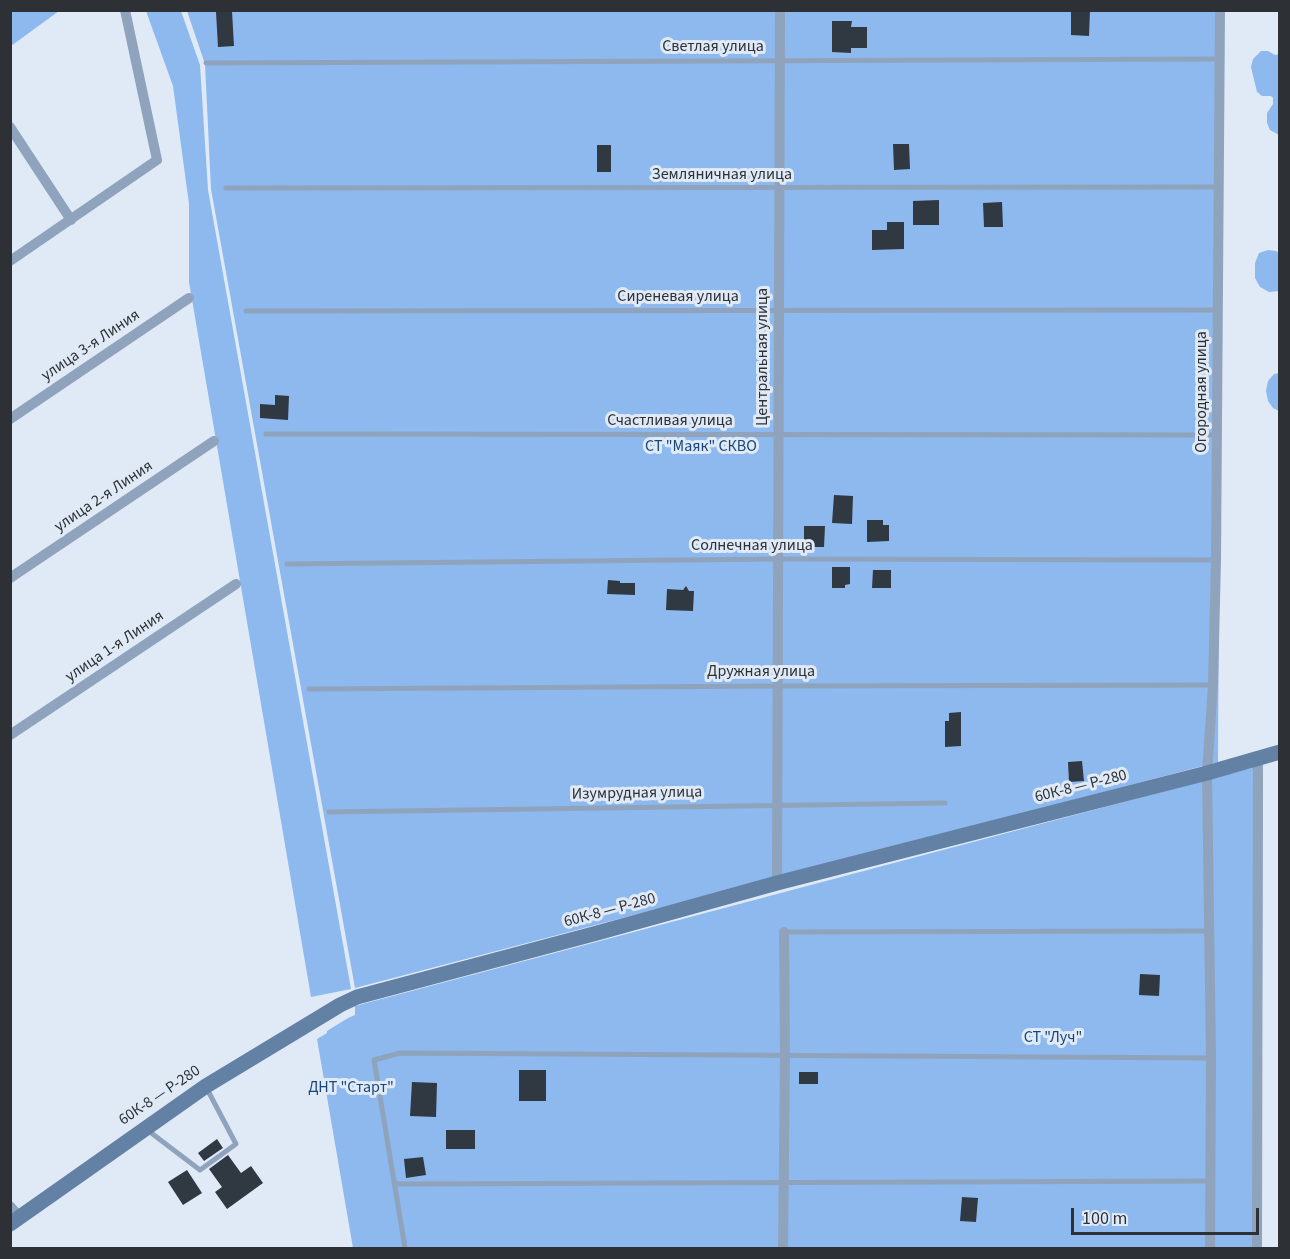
<!DOCTYPE html>
<meta charset="utf-8">
<style>
body{margin:0}
#map{position:relative;width:1290px;height:1259px;overflow:hidden;background:#e0eaf7;font-family:"Source Sans 3",sans-serif}
canvas{display:block}
.frame{position:absolute;inset:0;border:12px solid #2d3136;pointer-events:none}
.scale{position:absolute;left:1071px;top:1208px;width:188px;height:27px;box-sizing:border-box;border:3px solid #2d3136;border-top:0;padding-left:8px;font-size:18px;line-height:21px;white-space:nowrap;color:#2d3136;-webkit-text-stroke:4px #e0eaf7;paint-order:stroke}
</style>
<div id="map">
<canvas width="1290" height="1259"></canvas>
<div class="frame"></div>
<div class="scale">100 m</div>
</div>
<script>
const ctx = document.querySelector('canvas').getContext('2d');
ctx.lineJoin = 'round';
function fill(path, color) { ctx.fillStyle = color; ctx.fill(path, 'evenodd'); }
const shape = rows => new Path2D(rows.map(r => 'M' + r).join(''));
function trace(path, color, width, dash) { ctx.strokeStyle = color; ctx.lineWidth = width; ctx.lineCap = dash ? 'butt' : 'round'; ctx.setLineDash(dash || []); ctx.stroke(path); }
function drawText(font, color, halo, rows, align = 'center') {
  ctx.font = font + ' "Source Sans 3",sans-serif'; ctx.lineWidth = 6; ctx.setLineDash([]); ctx.textBaseline = 'middle'; ctx.strokeStyle = halo; ctx.fillStyle = color; for (const [text, x, y, turn = 0] of rows) {
    ctx.save(); ctx.translate(x, y); ctx.rotate((+turn || 0) * Math.PI / 180); ctx.textAlign = isNaN(turn) ? turn : align; if (halo) ctx.strokeText(text, 0, 0); ctx.fillText(text, 0, 0); ctx.restore();
  }
}
fill(shape([
 [11,10,59,10,59,11,11,46],
 [146,11,181,11,200,65,208,190,351,989,311,997,189,282,189,204,173,86],
 [187,11,1222,11,1218,762,355,988,211,189,205,64],
 [1261,51,1268,51,1275,55,1279,54,1279,135,1270,130,1267,123,1267,113,1273,104,1273,98,1271,96,1262,96,1257,92,1251,67,1253,59],
 [1268,250,1276,251,1280,254,1279,291,1269,292,1260,287,1255,278,1255,263,1259,253],
 [1279,373,1280,373,1279,411,1273,408,1268,401,1266,391,1268,381,1274,374],
 [1263,765,1261,1248,353,1248,317,1039,327,1033,327,1031,348,1018,355,1015,355,1006]
]), '#8db9ee');
fill(shape([
 [1071,10,1090,10,1089,36,1071,35],
 [232,11,234,46,218,47,216,12],
 [832,21,852,21,851,27,867,27,867,48,851,48,851,53,832,52],
 [893,144,909,144,910,169,894,170],
 [597,145,611,145,611,172,597,172],
 [939,200,939,225,913,225,913,201],
 [1002,202,1003,227,984,227,983,203],
 [887,222,904,222,904,249,872,250,872,230,887,230],
 [275,395,289,396,288,420,260,418,260,404,275,405],
 [834,495,853,496,852,524,832,523],
 [867,520,883,520,883,525,889,525,889,541,867,542],
 [804,526,825,526,824,547,804,547],
 [832,567,850,567,850,584,845,585,845,588,832,588],
 [873,570,891,570,891,588,872,588],
 [608,580,620,581,620,583,635,583,635,595,607,594],
 [686,586,689,591,694,591,693,611,666,610,667,589,683,590],
 [961,712,961,746,945,747,945,721,949,721,949,713],
 [1082,761,1084,781,1069,782,1068,762],
 [1140,974,1160,975,1159,996,1139,995],
 [519,1070,546,1070,546,1101,519,1101],
 [799,1072,818,1072,818,1084,799,1084],
 [412,1082,437,1083,436,1117,410,1116],
 [446,1130,475,1130,475,1149,446,1149],
 [217,1139,223,1148,204,1161,198,1153],
 [228,1155,241,1173,251,1166,263,1183,227,1209,215,1192,222,1187,209,1169],
 [423,1157,426,1175,406,1178,404,1159],
 [187,1170,202,1193,183,1205,168,1182],
 [962,1197,978,1198,976,1222,960,1221]
]), '#303842');
trace(shape([
 [206,63,1219,59],
 [226,188,1219,187],
 [246,311,1218,310],
 [266,434,1217,435],
 [287,564,778,559,1216,560],
 [309,689,777,686,1213,685],
 [329,812,945,803],
 [784,932,1209,931],
 [146,1129,200,1170,236,1144,206,1087],
 [394,1184,1210,1181],
 [405,1248,374,1060,400,1053,1211,1058]
]), '#8fa3bc', 5);
trace(shape([
 [10,127,71,220],
 [10,261,157,160,125,10],
 [10,419,189,298],
 [10,578,214,441],
 [10,735,236,584],
 [777,883,780,10],
 [10,1206,20,1217],
 [783,1248,785,1056,784,932],
 [1210,1248,1211,1058,1207,773,1213,685,1216,560,1220,10],
 [1257,1248,1258,759]
]), '#8fa3bc', 10);
trace(shape([
 [10,1224,206,1086,340,1005,357,997,597,933,777,883,1207,773,1280,752]
]), '#6381a5', 15);
drawText('16px', '#2d3136', '#e0eaf7', [
 ["Светлая улица",713,47],
 ["Земляничная улица",722,175],
 ["Сиреневая улица",678,297],
 ["улица 3-я Линия",91,346,-34],
 ["Центральная улица",763,357,-90],
 ["Огородная улица",1202,392,-90],
 ["Счастливая улица",670,421],
 ["улица 2-я Линия",104,497,-34],
 ["Солнечная улица",752,546],
 ["улица 1-я Линия",115,647,-34],
 ["Дружная улица",761,672],
 ["60К-8 — Р-280",1081,787,-14],
 ["Изумрудная улица",637,794,-1],
 ["60К-8 — Р-280",610,911,-15],
 ["60К-8 — Р-280",160,1096,-34]
]);
drawText('16px', '#17467a', '#e0eaf7', [
 ["СТ \"Маяк\" СКВО",701,447],
 ["СТ \"Луч\"",1053,1038],
 ["ДНТ \"Старт\"",351,1088]
]);
</script>
